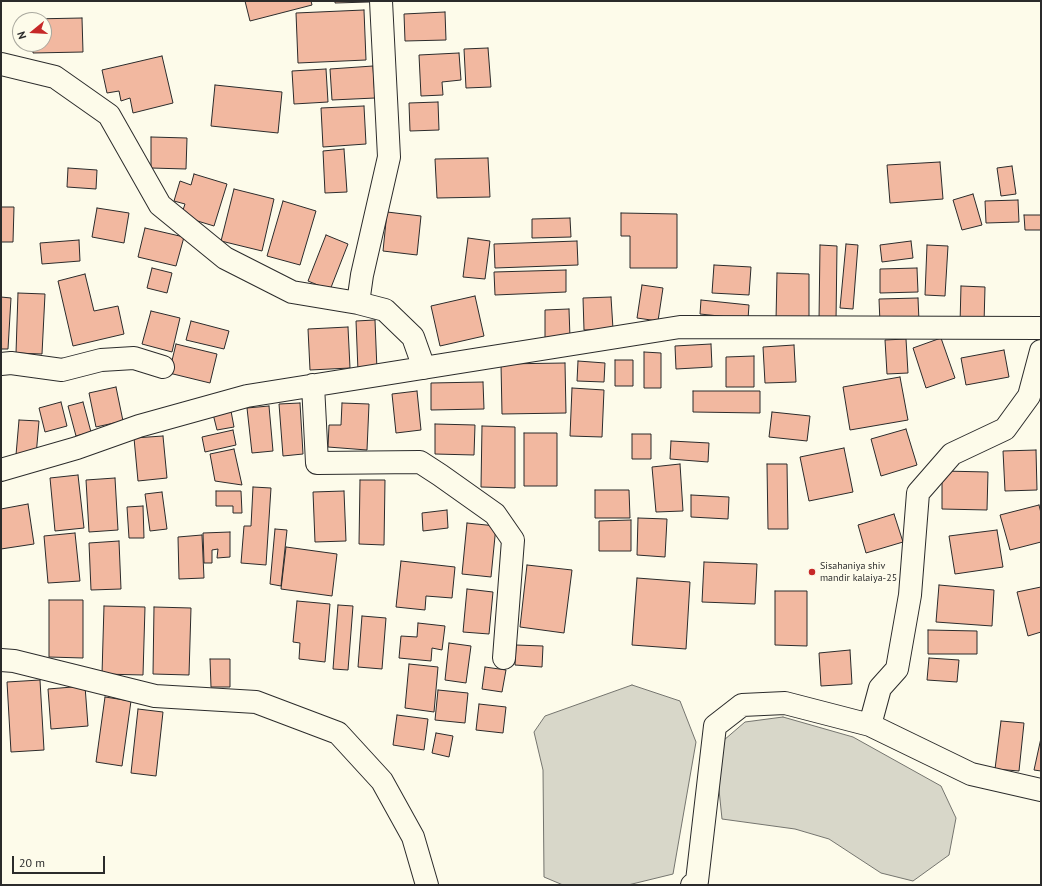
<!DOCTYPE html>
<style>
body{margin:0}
#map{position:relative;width:1042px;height:886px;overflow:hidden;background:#fdfbea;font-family:"PT Sans",sans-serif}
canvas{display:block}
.frame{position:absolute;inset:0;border:2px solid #2b2b2b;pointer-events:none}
.north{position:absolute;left:12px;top:12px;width:40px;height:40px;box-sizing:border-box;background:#fdfbea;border:1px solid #a9a89e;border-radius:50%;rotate:252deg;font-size:11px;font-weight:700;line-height:16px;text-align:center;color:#2b2b2b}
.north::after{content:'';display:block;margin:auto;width:14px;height:18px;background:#c62828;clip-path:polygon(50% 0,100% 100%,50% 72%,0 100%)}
.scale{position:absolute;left:12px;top:856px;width:93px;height:18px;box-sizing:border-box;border:2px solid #2b2b2b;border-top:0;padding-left:5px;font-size:12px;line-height:14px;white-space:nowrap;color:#2b2b2b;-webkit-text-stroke:3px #fdfbea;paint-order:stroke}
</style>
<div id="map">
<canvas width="1042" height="886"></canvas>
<div class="frame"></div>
<div class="north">N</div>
<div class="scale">20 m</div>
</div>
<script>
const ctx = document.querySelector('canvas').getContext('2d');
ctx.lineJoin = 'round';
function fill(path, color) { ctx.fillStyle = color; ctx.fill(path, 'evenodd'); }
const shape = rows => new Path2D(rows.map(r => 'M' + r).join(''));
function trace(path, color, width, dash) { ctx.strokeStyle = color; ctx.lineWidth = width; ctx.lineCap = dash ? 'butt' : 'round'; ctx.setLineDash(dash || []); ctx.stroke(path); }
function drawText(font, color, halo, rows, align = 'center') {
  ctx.font = font + ' "PT Sans",sans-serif'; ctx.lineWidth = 3; ctx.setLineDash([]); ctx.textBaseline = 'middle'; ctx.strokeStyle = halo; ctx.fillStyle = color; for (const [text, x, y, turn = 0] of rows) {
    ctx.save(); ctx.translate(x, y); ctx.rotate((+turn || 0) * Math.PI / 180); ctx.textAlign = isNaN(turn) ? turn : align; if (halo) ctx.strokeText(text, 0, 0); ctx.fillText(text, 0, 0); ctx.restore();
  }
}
const water = shape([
 [632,685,680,701,696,742,673,874,628,885,563,885,544,877,543,770,534,732,545,716,632,685],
 [783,717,853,737,941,786,956,818,949,855,913,881,881,873,829,839,795,829,722,819,718,780,724,740,745,722,783,717]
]);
fill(water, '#d8d7c9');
trace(water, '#74746e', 1);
const building = shape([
 [245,1,311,1,312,5,250,21,245,1],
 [335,1,369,1,369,2,335,3,335,1],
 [364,10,366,60,298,63,296,13,364,10],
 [445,12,446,40,405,41,404,14,445,12],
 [82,18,83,52,33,53,33,44,44,44,44,20,32,20,32,19,82,18],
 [488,48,491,87,466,88,464,49,488,48],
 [459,53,461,80,442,82,443,95,421,96,419,55,459,53],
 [162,56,173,103,133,113,130,98,121,101,119,91,107,93,102,70,162,56],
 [373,66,375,98,332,100,330,69,373,66],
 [326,69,328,102,294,104,292,71,326,69],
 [215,85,282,92,278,133,211,126,215,85],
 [438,102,439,130,410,131,409,103,438,102],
 [364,106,366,144,323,147,321,108,364,106],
 [151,137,187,138,186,169,151,168,151,137],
 [344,149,347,192,325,193,323,151,344,149],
 [488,158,490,197,437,198,435,159,488,158],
 [940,162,943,199,890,203,887,165,940,162],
 [1012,166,1016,194,1001,196,997,168,1012,166],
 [68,168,97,170,96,189,67,187,68,168],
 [194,174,227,184,214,226,181,216,185,204,174,201,180,181,191,185,194,174],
 [234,189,274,199,262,251,221,241,234,189],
 [973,194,982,225,962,230,953,200,973,194],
 [1018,200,1019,222,986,223,985,201,1018,200],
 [283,201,316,211,300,265,267,256,283,201],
 [1,207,14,207,13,242,1,242,1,207],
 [97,208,129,213,124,243,92,237,97,208],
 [387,212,421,216,417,255,383,251,387,212],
 [621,213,677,214,677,268,630,268,630,236,621,236,621,213],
 [1024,215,1041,215,1041,230,1025,230,1024,215],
 [570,218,571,237,532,238,532,219,570,218],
 [145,228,184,237,176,266,138,257,145,228],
 [326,235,348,244,330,290,308,281,326,235],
 [468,238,490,241,485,279,463,277,468,238],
 [79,240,80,261,42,264,40,243,79,240],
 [577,241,578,265,495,268,494,244,577,241],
 [911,241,913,258,882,262,880,245,911,241],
 [846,244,858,245,853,309,840,308,846,244],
 [820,245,837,246,836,321,819,320,820,245],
 [927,245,948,246,945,296,925,295,927,245],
 [714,265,751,267,749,295,712,293,714,265],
 [152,268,172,273,167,293,147,288,152,268],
 [917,268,918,292,880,293,880,269,917,268],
 [566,270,566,292,495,295,494,272,566,270],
 [777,273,809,274,809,320,776,320,777,273],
 [85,274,94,311,118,306,124,334,73,346,58,281,85,274],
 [642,285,663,288,658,321,637,318,642,285],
 [961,286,985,287,984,324,960,324,961,286],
 [18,293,45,294,42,354,16,353,18,293],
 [475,296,484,336,440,346,431,306,475,296],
 [1,297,11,298,8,349,1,349,1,297],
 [611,297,613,329,584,330,583,298,611,297],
 [918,298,919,321,880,323,879,299,918,298],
 [701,300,749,305,748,319,700,314,701,300],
 [569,309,570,338,545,339,545,310,569,309],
 [151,311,180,318,172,352,142,344,151,311],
 [375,320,377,370,358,371,356,321,375,320],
 [191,321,229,331,224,349,186,340,191,321],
 [348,327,350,368,310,370,308,329,348,327],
 [941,338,955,378,926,388,913,348,941,338],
 [906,339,908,373,887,374,885,340,906,339],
 [176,344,217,354,210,383,169,373,176,344],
 [711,344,712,367,676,369,675,346,711,344],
 [794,345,796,382,765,383,763,347,794,345],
 [1004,350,1009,377,966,385,961,358,1004,350],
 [644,352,661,353,661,388,644,388,644,352],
 [754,356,754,387,726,387,726,357,754,356],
 [615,360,633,360,633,386,615,386,615,360],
 [578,361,605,363,604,382,577,381,578,361],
 [565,363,566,413,502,414,501,364,565,363],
 [900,377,908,420,850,430,843,387,900,377],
 [483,382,484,409,431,410,431,383,483,382],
 [116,387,123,421,96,427,89,393,116,387],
 [572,388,604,390,602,437,570,436,572,388],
 [417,391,421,430,396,433,392,394,417,391],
 [693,391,760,391,760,413,693,412,693,391],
 [61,402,67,426,45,432,39,408,61,402],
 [83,402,91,432,76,436,68,406,83,402],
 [300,403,303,454,283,456,279,404,300,403],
 [342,403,369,404,367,450,328,447,329,425,341,425,342,403],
 [269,406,273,451,252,453,247,408,269,406],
 [231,411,234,427,217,430,213,414,231,411],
 [772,412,810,416,807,441,769,437,772,412],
 [19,420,39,421,36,456,16,455,19,420],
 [435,424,475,425,474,455,435,454,435,424],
 [482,426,515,427,515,488,481,487,482,426],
 [906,429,917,465,881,476,871,439,906,429],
 [233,430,236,445,205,452,202,437,233,430],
 [524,433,557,433,557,486,524,486,524,433],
 [632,434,651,434,651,459,632,459,632,434],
 [163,436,167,478,138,481,134,438,163,436],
 [671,441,709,443,708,462,670,459,671,441],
 [844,448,853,492,809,501,800,457,844,448],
 [234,449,242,485,215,481,210,454,234,449],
 [1036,450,1037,490,1005,491,1003,451,1036,450],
 [680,464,683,511,656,512,652,467,680,464],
 [767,464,787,464,788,529,768,529,767,464],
 [942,471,988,472,987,510,942,509,942,471],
 [78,475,84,528,55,531,50,478,78,475],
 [115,478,118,530,89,532,86,480,115,478],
 [360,480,385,480,384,545,359,544,360,480],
 [253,487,271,488,266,565,241,563,244,526,251,526,253,487],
 [595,490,629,490,630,518,595,518,595,490],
 [216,491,241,491,242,513,233,513,233,506,216,506,216,491],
 [344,491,346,541,315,542,313,492,344,491],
 [162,492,167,529,150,531,145,494,162,492],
 [691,495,729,497,728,519,691,517,691,495],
 [28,504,34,544,1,549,1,509,28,504],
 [1039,505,1041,513,1041,542,1010,550,1000,515,1039,505],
 [143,506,144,538,129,538,127,507,143,506],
 [447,510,448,528,423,531,422,513,447,510],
 [894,514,903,542,866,553,858,525,894,514],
 [638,518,667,519,665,557,637,555,638,518],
 [631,520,631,551,599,551,599,521,631,520],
 [467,523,496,526,491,577,462,574,467,523],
 [275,529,287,530,281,586,270,584,275,529],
 [997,530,1003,567,955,574,949,536,997,530],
 [230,532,230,557,217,558,218,549,212,550,212,563,204,563,203,533,230,532],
 [75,533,80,581,48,583,44,536,75,533],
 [202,535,204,578,179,579,178,537,202,535],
 [119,541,121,589,91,590,89,543,119,541],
 [286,547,337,554,332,596,281,589,286,547],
 [401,561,455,567,452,598,426,596,425,610,396,607,401,561],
 [704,562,757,564,755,604,702,602,704,562],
 [527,565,572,570,564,633,520,627,527,565],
 [637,578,690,582,686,649,632,645,637,578],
 [939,585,994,590,992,626,936,622,939,585],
 [1041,587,1041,632,1028,636,1017,592,1041,587],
 [467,589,493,592,489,634,463,632,467,589],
 [775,591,807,591,807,646,775,645,775,591],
 [49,600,83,600,83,658,49,657,49,600],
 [297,601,330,604,325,662,299,659,300,643,293,642,297,601],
 [338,605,353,606,348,670,333,669,338,605],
 [104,606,145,607,143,675,102,674,104,606],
 [154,607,191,608,189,675,153,674,154,607],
 [362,616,386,618,382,669,358,667,362,616],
 [418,623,445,626,442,650,432,648,431,661,399,658,401,636,417,637,418,623],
 [928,630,977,631,977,654,928,654,928,630],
 [449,643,471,646,466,683,445,680,449,643],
 [516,645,543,646,542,667,515,665,516,645],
 [850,650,852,684,821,686,819,653,850,650],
 [929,658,959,660,957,682,927,680,929,658],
 [210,659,230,659,230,687,211,687,210,659],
 [409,664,438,667,434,712,405,708,409,664],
 [485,667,506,670,502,692,482,689,485,667],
 [40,680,44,750,11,752,7,682,40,680],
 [85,686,88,726,51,729,48,689,85,686],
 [438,690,468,693,465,723,435,720,438,690],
 [105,697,131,701,122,766,96,762,105,697],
 [479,704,506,707,503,733,476,730,479,704],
 [138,709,163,712,156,776,131,773,138,709],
 [397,715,428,719,424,750,393,745,397,715],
 [1001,721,1024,723,1019,771,995,769,1001,721],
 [436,733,453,736,449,757,432,753,436,733],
 [1041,738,1041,771,1034,770,1041,738]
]);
fill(building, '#f2b8a0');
trace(building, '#2b2b2b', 1);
const street = shape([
 [381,1,389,157,362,275,358,303,385,310,413,337,424,368],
 [1,64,55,77,109,115,160,205,225,258,292,292,358,303],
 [1,364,11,363,62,370,101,360,134,358,163,367],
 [313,385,317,463,420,462,440,475,495,514,513,540,504,658],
 [1,470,77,448,139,426,247,396,680,327,1041,328],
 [1,660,14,661,155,696,256,702,338,733,382,781,413,837,427,885],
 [870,725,880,688,897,669,910,595,918,493,952,454,1005,429,1029,396,1041,351],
 [692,885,697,881,715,726,742,705,785,703,870,725,971,774,1041,790]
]);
trace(street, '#2b2b2b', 24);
trace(street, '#fdfbea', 22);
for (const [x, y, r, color] of [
 [812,572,4,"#c62828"]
]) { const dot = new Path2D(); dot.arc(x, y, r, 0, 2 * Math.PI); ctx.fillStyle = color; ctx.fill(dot); trace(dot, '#fdfbea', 1.5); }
drawText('10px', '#2b2b2b', '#fdfbea', [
 ["Sisahaniya shiv",820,566],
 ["mandir kalaiya-25",820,578]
], 'left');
</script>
